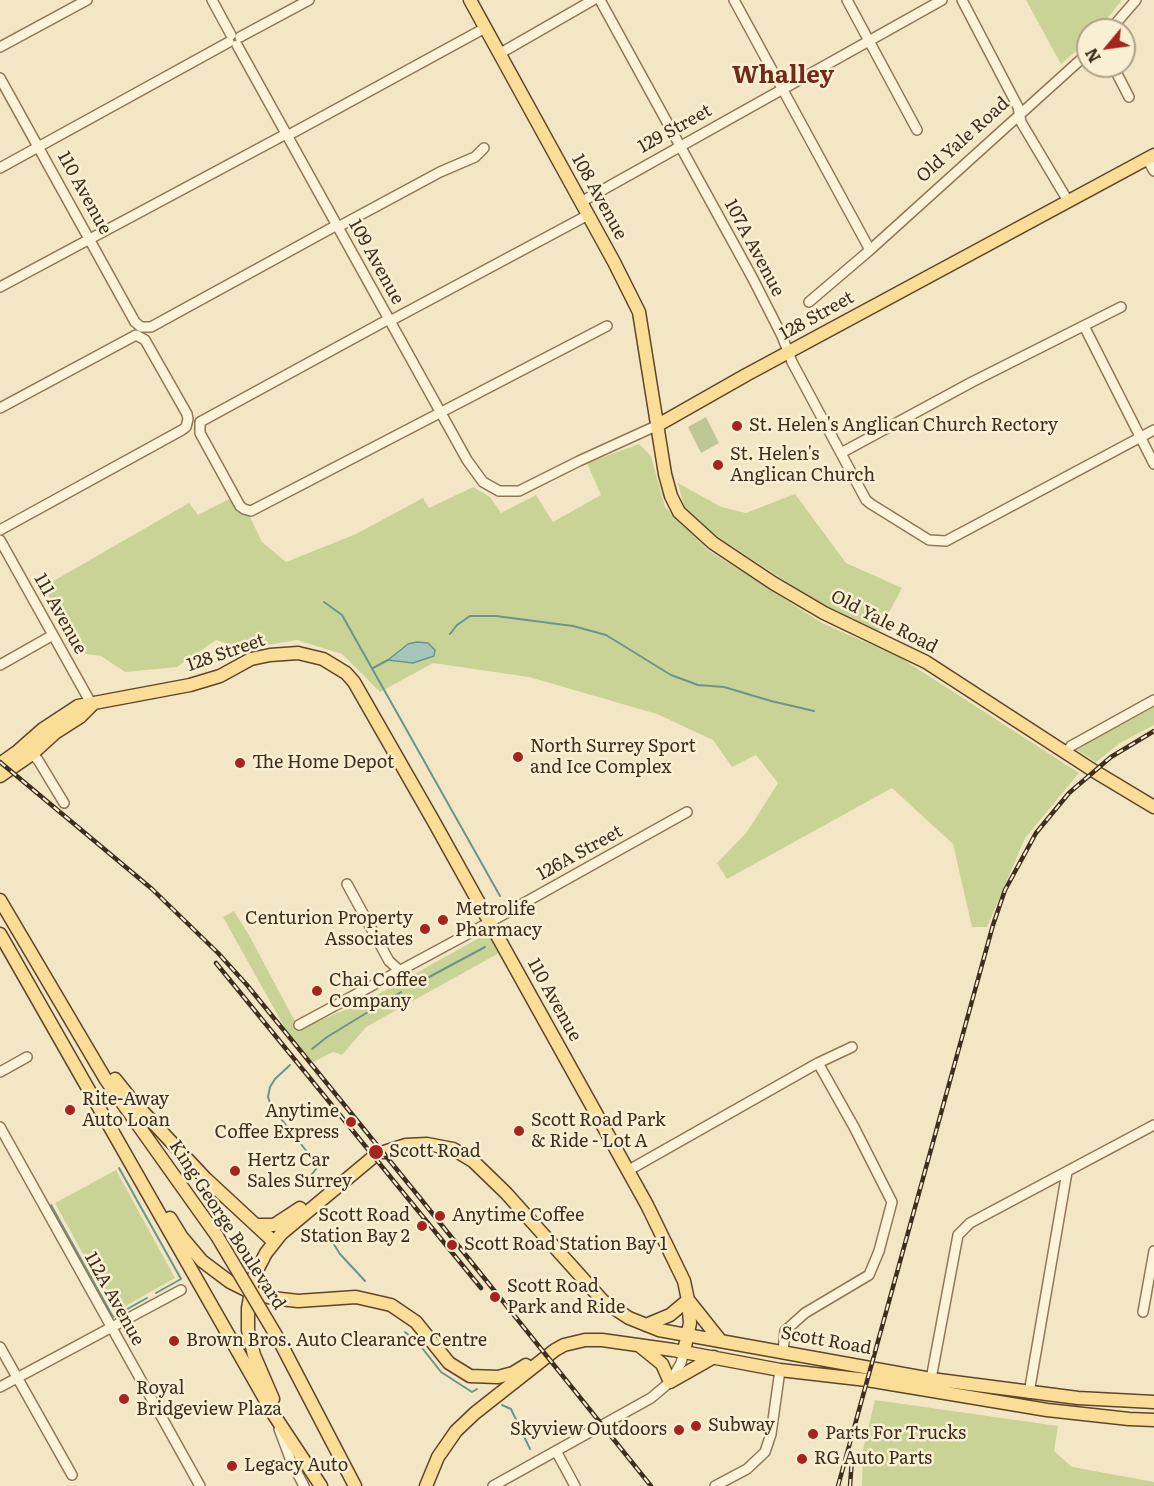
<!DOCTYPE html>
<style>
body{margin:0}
#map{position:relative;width:1154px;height:1486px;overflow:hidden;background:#f3e6c4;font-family:Literata,serif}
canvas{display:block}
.north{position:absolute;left:1076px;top:18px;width:60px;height:60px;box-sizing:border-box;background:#f9f0d4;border:2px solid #afa28b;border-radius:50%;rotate:241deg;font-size:16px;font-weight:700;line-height:24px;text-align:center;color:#3f2e1d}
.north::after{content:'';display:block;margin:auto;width:21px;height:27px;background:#a62320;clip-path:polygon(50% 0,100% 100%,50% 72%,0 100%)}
</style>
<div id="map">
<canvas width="1154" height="1486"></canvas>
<div class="north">N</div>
</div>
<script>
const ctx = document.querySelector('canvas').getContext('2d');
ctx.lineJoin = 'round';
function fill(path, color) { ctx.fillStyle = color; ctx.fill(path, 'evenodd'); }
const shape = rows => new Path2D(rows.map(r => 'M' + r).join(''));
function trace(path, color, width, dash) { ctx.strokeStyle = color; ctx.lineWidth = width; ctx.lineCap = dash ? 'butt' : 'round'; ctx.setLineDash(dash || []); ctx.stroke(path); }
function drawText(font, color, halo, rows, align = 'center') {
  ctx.font = font + ' Literata,serif'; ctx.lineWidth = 5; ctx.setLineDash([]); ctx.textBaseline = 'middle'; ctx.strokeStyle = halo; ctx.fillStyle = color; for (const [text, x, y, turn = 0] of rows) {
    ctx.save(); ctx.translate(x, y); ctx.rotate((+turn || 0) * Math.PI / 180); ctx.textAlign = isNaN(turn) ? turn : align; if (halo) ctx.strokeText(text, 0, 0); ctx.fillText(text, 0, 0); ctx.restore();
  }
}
fill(shape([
 [1026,0,1122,0,1098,30,1088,30,1088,41,1061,64],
 [639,444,651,456,665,507,708,550,822,623,901,658,1079,773,1025,838,987,927,972,927,953,844,892,788,727,879,717,863,747,832,778,783,756,755,732,767,713,740,657,714,529,677,433,663,380,692,342,654,297,640,244,649,216,640,177,667,125,672,101,656,86,654,43,587,189,503,198,515,229,499,249,515,262,542,286,562,356,534,423,498,429,508,473,487,490,497,501,513,536,495,553,522,601,495,587,463],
 [678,483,721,507,746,513,795,494,846,563,902,588,879,631,814,600,712,533,685,510],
 [1154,703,1154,725,1120,743,1096,762,1077,750],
 [234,911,250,937,299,1029,366,1001,488,933,499,953,366,1027,342,1055,333,1052,313,1062,286,1030,223,917],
 [116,1170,175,1278,115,1312,55,1203],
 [875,1400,1058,1426,1054,1451,1072,1467,1154,1482,1154,1486,862,1486,863,1450]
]), '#cad396');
fill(shape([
 [706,417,719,443,701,453,688,427]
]), '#c0c796');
const water = shape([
 [417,642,428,643,435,650,434,656,413,663,388,660,408,644,417,642]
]);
fill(water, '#a6c6bd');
trace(water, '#6b958c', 1.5);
trace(shape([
 [324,602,342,615,500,896],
 [450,634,457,625,470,616,496,616,573,626,606,635,671,675,698,685,724,687,771,701,814,711],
 [373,668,388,660],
 [416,984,485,947],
 [312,1049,327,1037,401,992],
 [290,1065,275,1079,270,1087,268,1097,271,1106,315,1162,316,1169,305,1183,307,1187],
 [119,1168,181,1279,156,1293],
 [51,1205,113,1317,147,1298],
 [326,1232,340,1254,365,1281],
 [405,1332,419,1344,441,1372,472,1392,477,1389],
 [502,1405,511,1409,530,1449]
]), '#6b958c', 2);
const minor = shape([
 [212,0,231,35],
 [600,0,752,277,782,336,792,362,866,500,871,504,929,540,946,541,1154,430],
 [734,0,870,250],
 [847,0,917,130],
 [962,0,1018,107,1021,122,1068,201],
 [1110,30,1136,0],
 [240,37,309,0],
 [237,45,467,460,483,482,499,491,519,491,579,461,658,425],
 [0,47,87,0],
 [499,54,593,0],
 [1113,66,1129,97],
 [0,78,135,322,141,327,151,327,337,225],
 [287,136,485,28],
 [1147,159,1154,171],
 [0,168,229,42],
 [581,202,942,0],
 [338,227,440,172,475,157,484,148],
 [0,287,286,134],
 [809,302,870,250,1088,53],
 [389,319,200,422,200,433,240,506,244,509,251,511,607,326],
 [390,321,588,215],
 [1084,326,1154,464],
 [0,408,136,335,145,340,187,414,188,419,186,427,182,430,0,530],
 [841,453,972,382,1121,307],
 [0,540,92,705],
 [0,665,53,635],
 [1066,753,1071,746,1154,700],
 [32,754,38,760,64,803],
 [347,884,389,961,399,970],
 [299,1025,490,922,687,812],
 [0,1072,27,1057],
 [0,1127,200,1486],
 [629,1170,818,1063,852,1047],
 [1143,1312,1154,1251],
 [0,1347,72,1475],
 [783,1352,785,1331,805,1313,869,1275,879,1251,892,1202,854,1127,818,1063],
 [931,1379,958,1235,970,1223,1154,1125],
 [0,1387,181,1290],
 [1029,1393,1067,1172],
 [279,1429,291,1461,304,1486],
 [556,1451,575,1486],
 [493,1486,651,1398,670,1382,681,1363,684,1351],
 [715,1486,747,1469,765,1452,771,1434,780,1370]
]);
const major = shape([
 [470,0,614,262,639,312,665,474,671,496,679,512,713,543,773,583,824,613,926,662,1094,771,1154,807],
 [658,425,746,375,1154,155],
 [0,764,18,751,43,729,78,706,190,685,220,676,251,659,270,655,298,653,323,659,346,673,354,682,434,822,647,1205,684,1281,688,1300,690,1323,684,1351],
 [0,776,32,754,55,733,80,717,92,705],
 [0,900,106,1080,217,1236],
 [0,934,274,1415,321,1486],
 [115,1079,131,1099,205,1178,274,1242],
 [384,1152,406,1145,427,1144,453,1149,473,1161,506,1193,603,1301,629,1318,659,1330,931,1379,1078,1398,1154,1402],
 [170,1218,181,1236,202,1261,230,1282,250,1292,272,1298,298,1301,356,1297,391,1305,416,1322,449,1363,470,1376,498,1377,513,1373,526,1365],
 [256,1225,274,1225,300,1208],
 [689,1301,720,1340],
 [646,1325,670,1315,688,1300],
 [280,1342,355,1486],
 [641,1347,662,1364,670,1382,714,1357],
 [273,1399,254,1355,248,1330,248,1308,254,1276,266,1253,281,1234,372,1158],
 [426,1486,438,1457,456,1431,475,1413,555,1350,564,1345,585,1340,602,1340,673,1350,780,1370,867,1380,1047,1410,1129,1419,1154,1420]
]);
trace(minor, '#907758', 12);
trace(major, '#5e452c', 15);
trace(minor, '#fcf3d8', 9);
trace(major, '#fade98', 12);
const rail = shape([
 [0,762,152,889,218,953,247,985,420,1198,651,1486],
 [216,963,481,1288],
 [838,1486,993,925,1005,890,1036,833,1069,793,1111,757,1154,731],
 [850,1486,852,1459]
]);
trace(rail, '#3f2e1d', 4.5);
trace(rail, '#f9f0d4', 2, [7]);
const majorBridge = shape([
 [217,1236,280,1342]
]);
trace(majorBridge, '#5e452c', 15, []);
trace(majorBridge, '#fade98', 12);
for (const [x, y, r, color] of [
 [737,426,6,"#a62320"],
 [718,465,6,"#a62320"],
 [518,757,6,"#a62320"],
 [240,763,6,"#a62320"],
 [443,920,6,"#a62320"],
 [425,929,6,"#a62320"],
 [317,991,6,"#a62320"],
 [70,1110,6,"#a62320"],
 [351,1122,6,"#a62320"],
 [519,1131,6,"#a62320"],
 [376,1152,8,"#a62320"],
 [235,1171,6,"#a62320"],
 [440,1216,6,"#a62320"],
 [422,1226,6,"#a62320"],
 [452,1245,6,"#a62320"],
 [495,1297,6,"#a62320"],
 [174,1341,6,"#a62320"],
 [124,1399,6,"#a62320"],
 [696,1426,6,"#a62320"],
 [679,1430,6,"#a62320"],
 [813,1434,6,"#a62320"],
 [802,1459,6,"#a62320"],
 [232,1466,6,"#a62320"]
]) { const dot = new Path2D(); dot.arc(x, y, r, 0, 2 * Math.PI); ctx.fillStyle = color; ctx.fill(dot); trace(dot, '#f9f0d4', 2); }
drawText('18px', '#3f2e1d', '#f9f0d4', [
 ["129 Street",675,129,-29],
 ["Old Yale Road",963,140,-42],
 ["110 Avenue",84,193,61],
 ["108 Avenue",599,197,61],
 ["107A Avenue",754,248,62],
 ["109 Avenue",376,262,61],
 ["128 Street",817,316,-29],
 ["111 Avenue",60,614,61],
 ["Old Yale Road",884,622,27],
 ["128 Street",226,653,-19],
 ["126A Street",580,853,-29],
 ["110 Avenue",554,1000,61],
 ["King George Boulevard",227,1225,57],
 ["112A Avenue",114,1299,61],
 ["Scott Road",826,1341,10]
]);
drawText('18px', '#3f2e1d', '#f9f0d4', [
 ["St. Helen's Anglican Church Rectory",749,426],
 ["St. Helen's",730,455],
 ["Anglican Church",730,476],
 ["North Surrey Sport",530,747],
 ["and Ice Complex",530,768],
 ["The Home Depot",252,763],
 ["Metrolife",455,910],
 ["Pharmacy",455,931],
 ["Centurion Property",413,919,"right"],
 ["Associates",413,940,"right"],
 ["Chai Coffee",329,981],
 ["Company",329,1002],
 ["Rite-Away",82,1100],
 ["Auto Loan",82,1121],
 ["Anytime",339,1112,"right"],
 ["Coffee Express",339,1133,"right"],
 ["Scott Road Park",531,1121],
 ["& Ride - Lot A",531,1142],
 ["Scott Road",389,1152],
 ["Hertz Car",247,1161],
 ["Sales Surrey",247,1182],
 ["Scott Road",410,1216,"right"],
 ["Station Bay 2",410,1237,"right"],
 ["Anytime Coffee",452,1216],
 ["Scott Road Station Bay 1",464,1245],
 ["Scott Road",507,1287],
 ["Park and Ride",507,1308],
 ["Brown Bros. Auto Clearance Centre",186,1341],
 ["Royal",136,1389],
 ["Bridgeview Plaza",136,1410],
 ["Subway",708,1426],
 ["Skyview Outdoors",667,1430,"right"],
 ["Parts For Trucks",825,1434],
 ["RG Auto Parts",814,1459],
 ["Legacy Auto",244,1466]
], 'left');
drawText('bold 24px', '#702c18', '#f9f0d4', [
 ["Whalley",783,76]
]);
</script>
